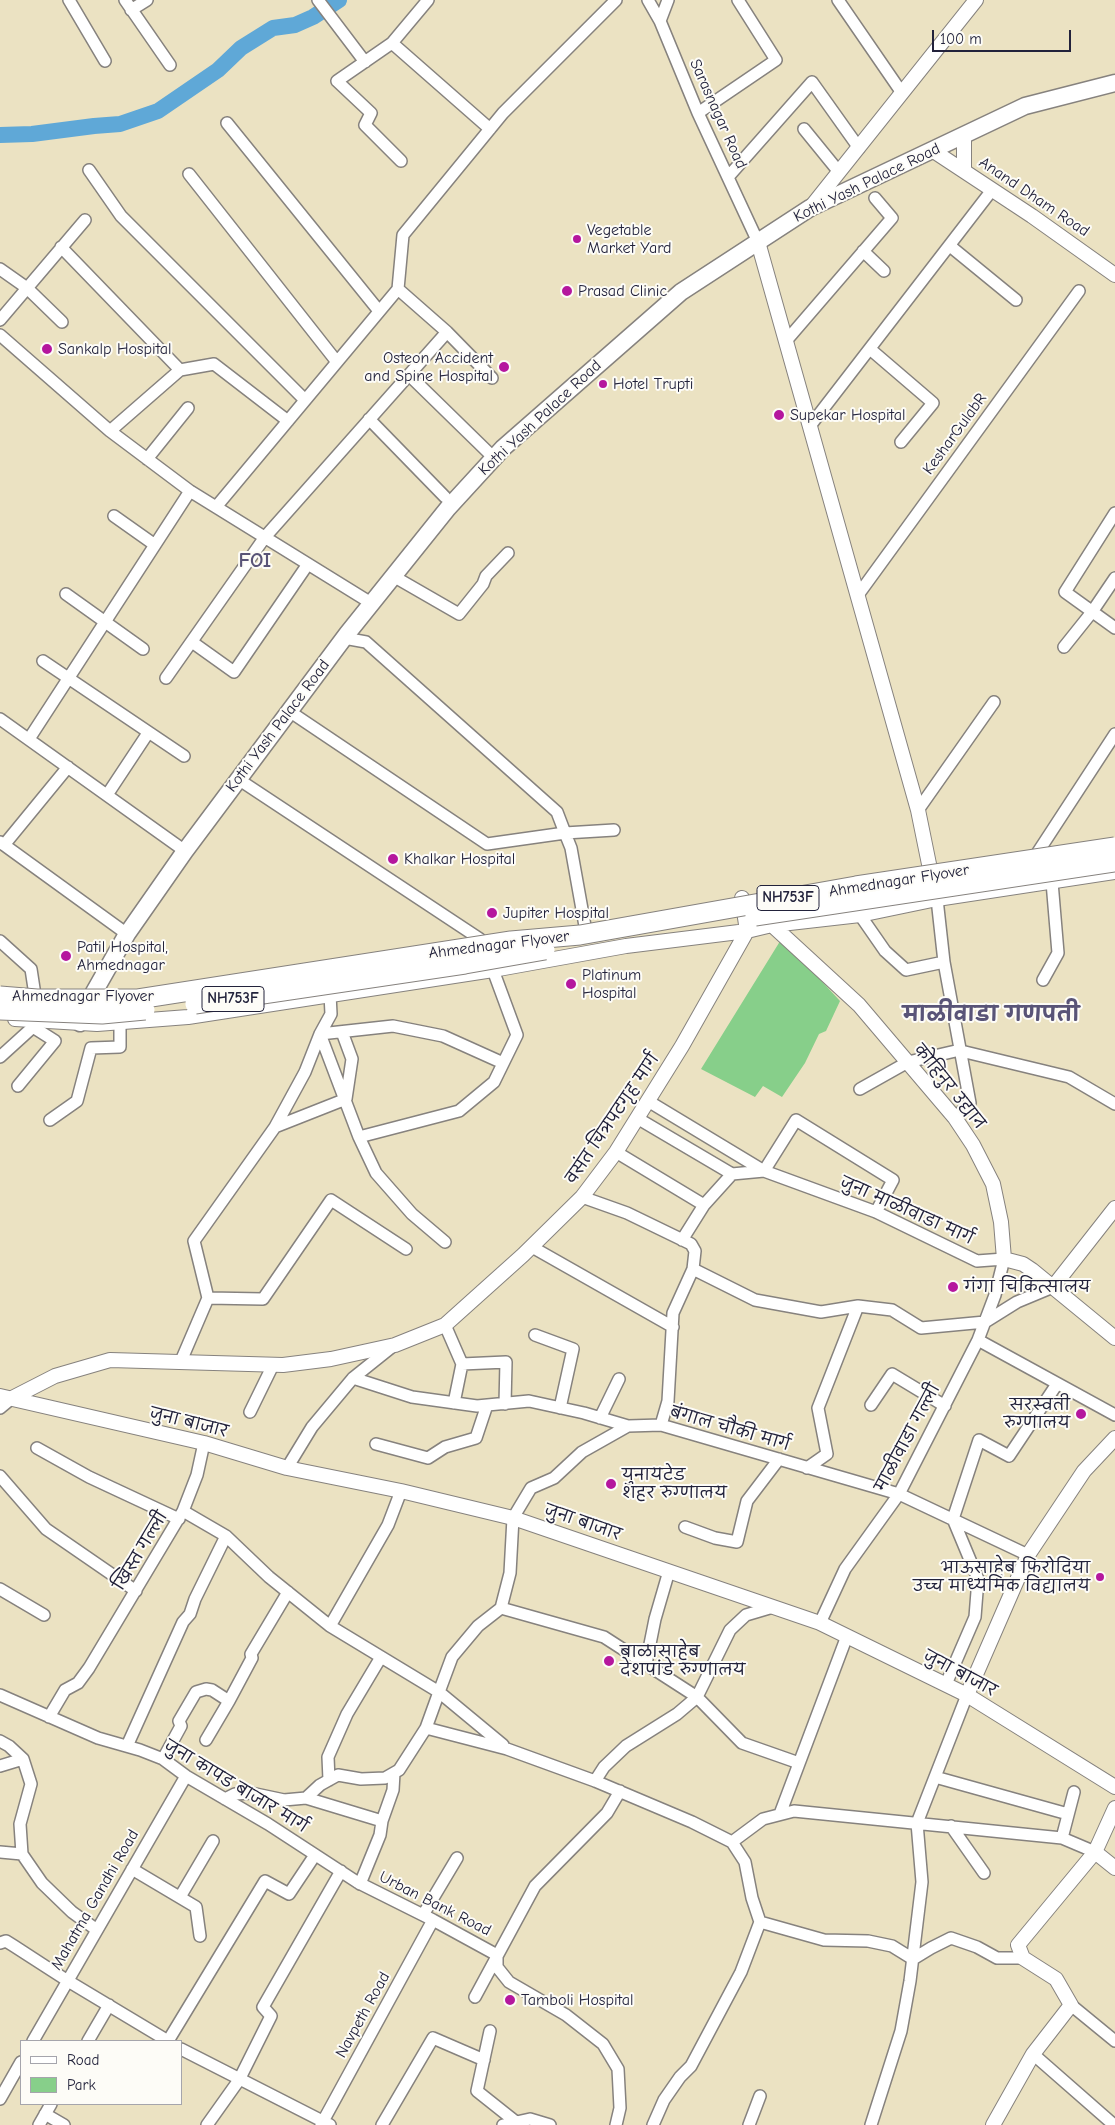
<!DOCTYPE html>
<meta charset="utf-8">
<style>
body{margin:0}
#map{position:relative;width:1115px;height:2125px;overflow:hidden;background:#ebe2c2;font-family:"Comic Neue",sans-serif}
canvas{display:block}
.legend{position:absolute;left:20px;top:2040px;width:162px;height:65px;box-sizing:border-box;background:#fdfcf7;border:1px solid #a5a5ac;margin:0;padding:6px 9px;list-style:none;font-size:15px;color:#22223b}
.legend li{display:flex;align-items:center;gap:10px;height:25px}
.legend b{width:25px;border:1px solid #a5a5ac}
.scale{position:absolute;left:932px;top:30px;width:139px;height:22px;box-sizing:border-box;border:2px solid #22223b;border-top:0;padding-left:6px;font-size:15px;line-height:18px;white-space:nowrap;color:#22223b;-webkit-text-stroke:4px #fdfcf7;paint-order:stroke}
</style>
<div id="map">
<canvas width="1115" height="2125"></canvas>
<ul class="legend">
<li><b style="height:6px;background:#fff"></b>Road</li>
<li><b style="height:14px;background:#87cf8a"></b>Park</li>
</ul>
<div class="scale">100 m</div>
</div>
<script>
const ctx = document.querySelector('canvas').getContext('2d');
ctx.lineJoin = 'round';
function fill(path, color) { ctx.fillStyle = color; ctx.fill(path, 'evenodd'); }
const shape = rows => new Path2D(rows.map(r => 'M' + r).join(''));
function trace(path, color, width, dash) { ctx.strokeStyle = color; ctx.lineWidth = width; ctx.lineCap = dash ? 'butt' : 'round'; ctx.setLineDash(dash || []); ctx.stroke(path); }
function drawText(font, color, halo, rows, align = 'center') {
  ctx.font = font + ' "Comic Neue","Playpen Sans Deva",sans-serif'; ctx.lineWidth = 4; ctx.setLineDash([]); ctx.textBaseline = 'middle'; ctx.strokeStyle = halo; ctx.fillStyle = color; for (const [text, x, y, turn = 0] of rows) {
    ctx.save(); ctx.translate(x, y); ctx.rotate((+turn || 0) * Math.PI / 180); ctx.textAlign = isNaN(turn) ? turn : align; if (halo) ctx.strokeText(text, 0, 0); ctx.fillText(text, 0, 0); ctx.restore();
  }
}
fill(shape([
 [782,938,840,1001,826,1031,819,1034,805,1063,782,1097,763,1086,755,1097,701,1069]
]), '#87cf8a');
trace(shape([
 [0,135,32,134,94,126,120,124,158,111,218,70,241,48,273,28,295,25,313,17,339,0]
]), '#5fa8d7', 16);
const minor = shape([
 [69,0,105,61],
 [125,0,170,65],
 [318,0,365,62],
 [428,0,392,43,490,129],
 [648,0,660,21,698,113,758,242],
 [838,0,902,93],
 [131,10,147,0],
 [660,21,668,0],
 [392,43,337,81,371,113,365,125,401,161],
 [698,113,776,60,738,0],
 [227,123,379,311],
 [804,129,839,172],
 [89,170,121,216,305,400],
 [189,174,337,362],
 [728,177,812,82,859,148],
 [950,246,1016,300],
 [61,247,180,370],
 [863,251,884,271],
 [0,269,27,288,62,322],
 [398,289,447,332,492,378],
 [0,320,85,220],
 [0,335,110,431,190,491,371,603],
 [786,341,892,218,875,198],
 [870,349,933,403,901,442],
 [409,375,494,458],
 [369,419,445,497],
 [810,426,992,190],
 [110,431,180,370,214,364,288,421],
 [147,459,188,408],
 [216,507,398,289,403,235,503,113,616,0],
 [1115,513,1065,592,1115,628],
 [114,516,155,545],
 [393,576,459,614,483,584,486,576,508,553],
 [66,594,143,649],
 [858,595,1079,291],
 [192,642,234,672,308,564],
 [1064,647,1092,612,1115,578],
 [43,661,184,756],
 [166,678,265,537,447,332],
 [289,711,487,844,565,833,557,812,366,642,344,638],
 [0,719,185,851],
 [29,739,190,491],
 [238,779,480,939],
 [107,795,148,733],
 [918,810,994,702],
 [0,842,127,934],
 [4,845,68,767],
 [1038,852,1115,734],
 [937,899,944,962,970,1103,955,1118],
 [860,915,885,951,906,970,944,962],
 [585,926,571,848,565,833,614,830],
 [0,941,31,969,35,995,33,1027,0,1057],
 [1043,980,1058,953,1052,882],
 [961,1051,1069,1077,1115,1104],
 [18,1086,55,1041,33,1027],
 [860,1089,908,1062,960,1050],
 [648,1101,764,1171,796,1120,893,1180,876,1212],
 [637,1118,732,1174],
 [50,1120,77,1101,91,1048,120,1047,120,1023],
 [275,1127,346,1099,352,1059,342,1032],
 [359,1137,459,1111,494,1082,517,1035,493,970],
 [616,1152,704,1205],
 [582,1197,627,1213,691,1244,695,1251,693,1269,673,1313,668,1401,661,1425],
 [682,1240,704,1205,732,1174,764,1171,876,1212,977,1261,1004,1259,995,1295,978,1340,899,1494,845,1569,820,1623],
 [445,1242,412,1214,376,1173,359,1137,320,1034,393,1026,443,1036,503,1063],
 [532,1247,673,1327],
 [693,1269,755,1300,821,1312,858,1306,892,1310,921,1328,985,1322,1017,1302,1053,1287],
 [208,1298,194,1241,275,1127,305,1072,320,1034,331,1014,330,994],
 [445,1325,462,1364,454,1403],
 [535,1335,573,1349,560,1408],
 [978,1340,1115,1415],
 [181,1361,208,1298,263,1299,331,1200,406,1249],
 [462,1364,506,1362,505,1404],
 [353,1378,412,1397,477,1406,529,1401,584,1413,628,1426,661,1425,899,1494,1028,1555],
 [871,1405,892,1374,945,1406],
 [0,1408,12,1398],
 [250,1412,273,1365],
 [600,1418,619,1379],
 [376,1444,428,1458,445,1447,476,1438,487,1405],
 [37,1448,89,1477,179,1519],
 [287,1468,312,1427,353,1378,393,1346],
 [807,1468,827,1454,818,1408,858,1306],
 [0,1476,46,1529,136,1591],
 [183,1511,226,1536,269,1577,330,1626,439,1692,426,1728,399,1770,385,1778,361,1779,338,1775,320,1785,306,1798,284,1800,251,1793,235,1794,225,1799],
 [685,1527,715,1538,737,1542,747,1501,779,1459],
 [0,1589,44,1615],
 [501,1608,510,1573,513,1518,531,1488,554,1478,582,1452,628,1426],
 [330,1626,388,1525,401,1491],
 [646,1664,655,1619,669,1571],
 [946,1684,975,1617,978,1579,953,1519,979,1440,1009,1456,1057,1384],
 [0,1695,98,1738,140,1750,163,1759,186,1776,268,1824,357,1882,433,1920,497,1955,497,1967,509,1982,566,2015,603,2044,618,2069,620,2108,616,2125],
 [49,1717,65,1690,78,1683,89,1668,183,1511,197,1475,204,1443],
 [426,1728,507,1749,595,1781,692,1822,732,1842,745,1862,752,1898,760,1922,824,1940,868,1941,892,1946,913,1959],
 [206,1740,229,1701],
 [0,1741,9,1746,23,1759,31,1784,20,1824,22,1854,42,1883,72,1912,97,1930],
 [503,1745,439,1692,452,1657,478,1626,501,1608,604,1637,697,1697,742,1743,799,1763],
 [127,1746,183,1622,190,1614,195,1599,226,1536],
 [163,1759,181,1726,179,1721,196,1692,206,1689,212,1690,229,1701,252,1658,251,1654,288,1592],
 [0,1766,23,1759],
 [935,1777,1068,1814],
 [329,1780,328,1757,347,1714,381,1657],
 [595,1781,604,1767,626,1746,677,1714,697,1697,730,1630,746,1615,773,1607],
 [306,1798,382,1821],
 [780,1814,847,1636],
 [951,1826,984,1873],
 [1062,1838,1074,1792],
 [732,1842,763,1819,794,1811,1062,1838,1095,1852],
 [0,1852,22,1854],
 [132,1869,196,1907,200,1936],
 [360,1884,380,1835,382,1821,393,1790,394,1773],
 [180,1897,213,1841],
 [423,1915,457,1858],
 [0,1943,6,1941,14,1946,68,1981,168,2041],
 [913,1959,931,1948,951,1938,977,1947,997,1958,1023,1958],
 [475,1997,535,1886,607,1813,620,1791],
 [1071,2005,1115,2041],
 [490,2031,477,2091,516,2122],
 [33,2041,186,1776],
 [88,2041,109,2005],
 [168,2041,265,1881,289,1894,315,1855],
 [181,2049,330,2125],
 [1033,2054,1114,2125],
 [0,2099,21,2062],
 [45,2114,64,2125],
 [39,2125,51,2104],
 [207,2125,239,2080,271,2016,263,2007,341,1871],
 [321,2125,433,1920],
 [382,2125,433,2038,484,2060],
 [503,2125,530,2119,550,2125],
 [653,2125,664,2100,680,2077,691,2066,741,1972,760,1922],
 [749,2125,760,2096],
 [871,2125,901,2031,910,1981,922,1882,917,1823,967,1695]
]);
const tertiary = shape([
 [932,150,1032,216,1115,275],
 [964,171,964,135],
 [811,207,976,0],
 [758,242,918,810,930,869],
 [771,919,772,925,859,1005,955,1118,973,1145,993,1184,1001,1222,1004,1259,1023,1264,1032,1270,1115,1338],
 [15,1019,97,1024,188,1017,493,970,626,946,747,931,772,925,860,915,937,899,1115,872],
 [1053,1287,1115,1208],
 [0,1396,204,1443,287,1468,401,1491,513,1518,820,1623,967,1695,1115,1787],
 [12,1398,55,1376,110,1360,283,1365,331,1359,395,1345,445,1325,523,1255,582,1197,616,1152,682,1046,747,931,742,898],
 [967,1695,1028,1555,1084,1471,1115,1438],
 [1095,1852,1115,1868],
 [993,2125,1033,2054,1071,2005,1056,1979,1023,1958,1018,1945,1095,1852,1115,1808]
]);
const secondary = shape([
 [80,1023,93,994,127,934,185,851,347,634,448,508,503,448,681,292,810,208,1025,106,1115,83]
]);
trace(minor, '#86827e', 14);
trace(tertiary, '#86827e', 16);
trace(secondary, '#86827e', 19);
trace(minor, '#fff', 11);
trace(tertiary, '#fff', 14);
trace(secondary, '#fff', 16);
const trunkBridge = shape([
 [755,916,1115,862],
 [0,996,37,999,138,999,511,941,580,935,856,886,1115,847],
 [195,1004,465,964,545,950],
 [0,1010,102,1014,145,1010]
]);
trace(trunkBridge, '#86827e', 21, []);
trace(trunkBridge, '#fff', 19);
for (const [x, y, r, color] of [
 [577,239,5,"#b5179e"],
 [567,291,6,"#b5179e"],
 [47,349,6,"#b5179e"],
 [504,367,6,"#b5179e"],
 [603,384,5,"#b5179e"],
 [779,415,6,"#b5179e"],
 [393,859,6,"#b5179e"],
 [492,913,6,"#b5179e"],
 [66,956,6,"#b5179e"],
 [571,984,6,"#b5179e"],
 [953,1287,6,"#b5179e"],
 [1081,1414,6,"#b5179e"],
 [611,1484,6,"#b5179e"],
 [1100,1577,5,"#b5179e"],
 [609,1661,6,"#b5179e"],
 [510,2000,6,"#b5179e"]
]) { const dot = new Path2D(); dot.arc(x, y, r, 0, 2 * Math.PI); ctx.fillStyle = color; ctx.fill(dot); trace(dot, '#fdfcf7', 2); }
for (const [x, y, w] of [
 [788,898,62],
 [233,999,62]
]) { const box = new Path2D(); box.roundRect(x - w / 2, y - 12.5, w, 25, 4); ctx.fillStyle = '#fdfcf7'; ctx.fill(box); trace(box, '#22223b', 1); }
drawText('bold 15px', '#22223b', null, [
 ["NH753F",788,898],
 ["NH753F",233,999]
]);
drawText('16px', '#22223b', '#fdfcf7', [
 ["Sarasnagar Road",718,114,66],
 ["Kothi Yash Palace Road",867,183,-26],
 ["Anand Dham Road",1034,197,34],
 ["Kothi Yash Palace Road",540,418,-43],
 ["KesharGulabR",955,434,-54],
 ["Kothi Yash Palace Road",278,726,-53],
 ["Ahmednagar Flyover",899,881,-9],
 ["Ahmednagar Flyover",499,945,-7],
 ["Ahmednagar Flyover",83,996],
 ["कोहिनुर उद्यान",949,1087,51],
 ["वसंत चित्रपटगृह मार्ग",613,1119,-56],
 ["जुना माळीवाडा मार्ग",907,1211,24],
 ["जुना बाजार",189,1423,14],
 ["बंगाल चौकी मार्ग",730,1429,16],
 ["माळीवाडा गल्ली",908,1438,-62],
 ["जुना बाजार",583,1523,19],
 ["खिस्त गल्ली",141,1551,-59],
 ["जुना बाजार",960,1674,28],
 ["जुना कापड बाजार मार्ग",236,1787,31],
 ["Mahatma Gandhi Road",95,1900,-60],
 ["Urban Bank Road",435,1904,27],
 ["Navpeth Road",363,2015,-61]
]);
drawText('16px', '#22223b', '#fdfcf7', [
 ["Vegetable",587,230],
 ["Market Yard",587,248],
 ["Prasad Clinic",578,291],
 ["Sankalp Hospital",58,349],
 ["Osteon Accident",493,358,"right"],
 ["and Spine Hospital",493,376,"right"],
 ["Hotel Trupti",613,384],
 ["Supekar Hospital",790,415],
 ["Khalkar Hospital",404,859],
 ["Jupiter Hospital",503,913],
 ["Patil Hospital,",77,947],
 ["Ahmednagar",77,965],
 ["Platinum",582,975],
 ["Hospital",582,993],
 ["गंगा चिकित्सालय",964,1287],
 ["सरस्वती",1070,1405,"right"],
 ["रुग्णालय",1070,1423,"right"],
 ["युनायटेड",622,1475],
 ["शहर रुग्णालय",622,1493],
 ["भाऊसाहेब फिरोदिया",1090,1568,"right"],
 ["उच्च माध्यमिक विद्यालय",1090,1586,"right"],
 ["बाळासाहेब",620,1652],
 ["देशपांडे रुग्णालय",620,1670],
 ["Tamboli Hospital",521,2000]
], 'left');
drawText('bold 21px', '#595477', '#fdfcf7', [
 ["FOI",255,561],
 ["माळीवाडा गणपती",991,1015]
]);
</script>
